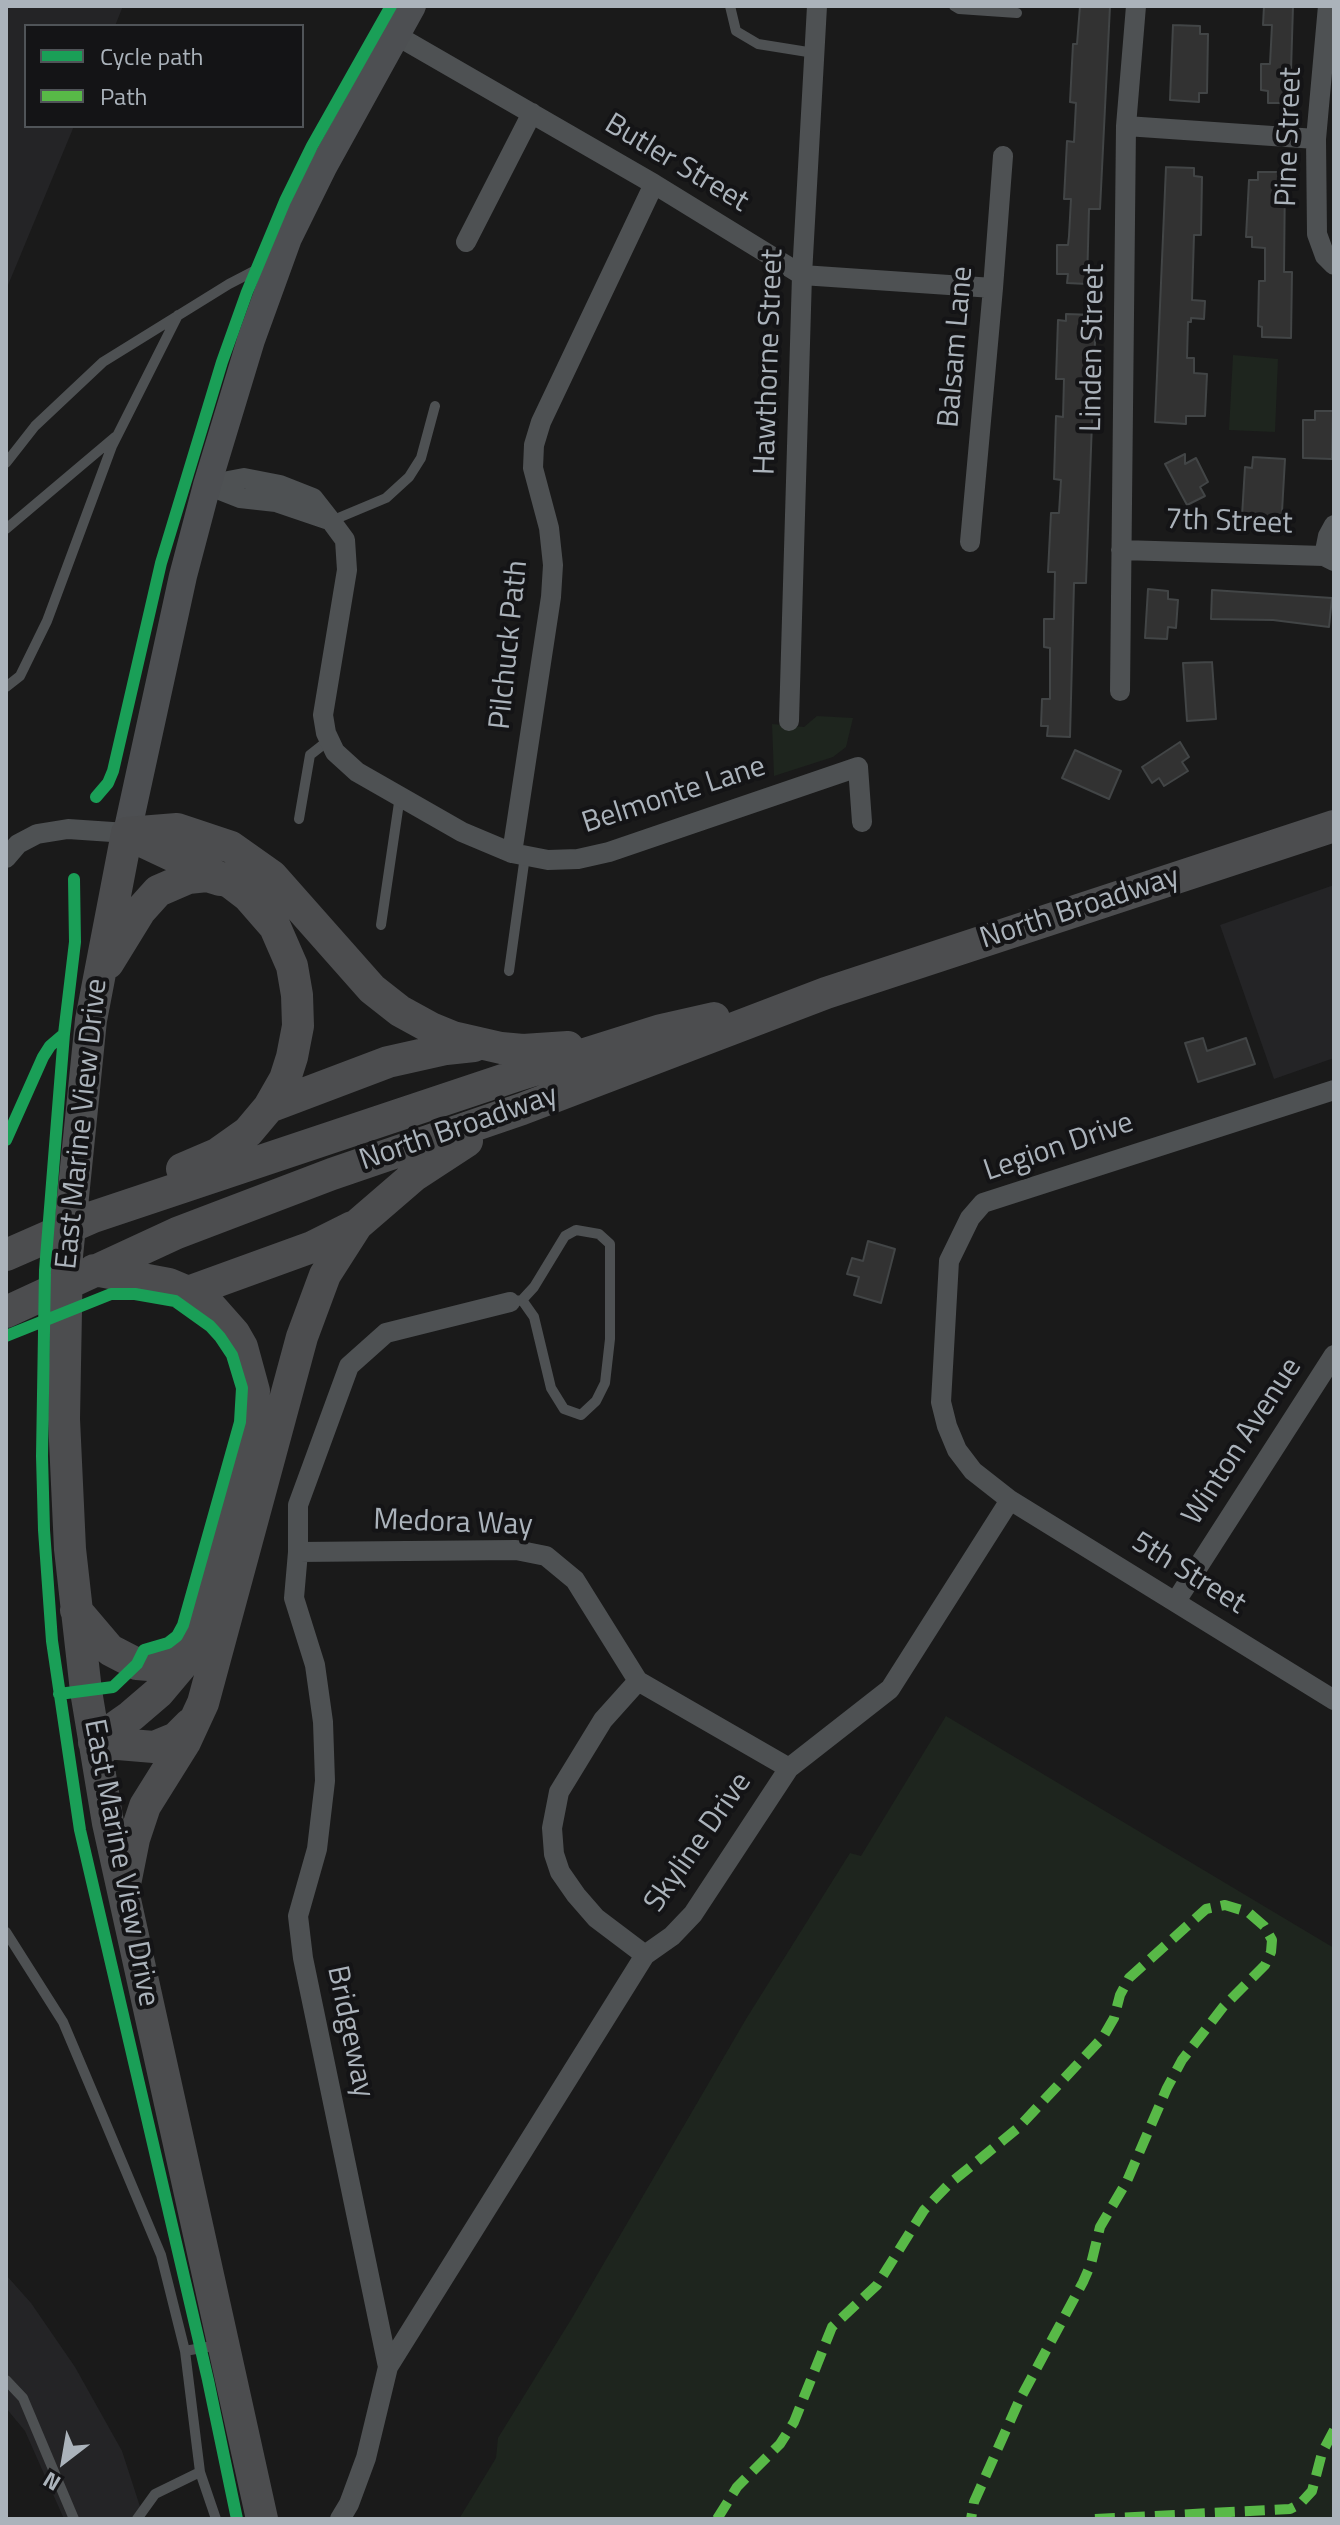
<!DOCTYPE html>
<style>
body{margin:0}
#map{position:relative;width:1340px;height:2525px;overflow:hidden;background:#1a1a1a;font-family:"Titillium Web",sans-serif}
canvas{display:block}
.frame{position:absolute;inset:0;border:8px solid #abb3bb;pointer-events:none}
.legend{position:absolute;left:24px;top:24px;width:280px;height:104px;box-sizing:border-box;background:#141416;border:2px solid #505458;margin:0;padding:10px 14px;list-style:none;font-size:24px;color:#abb3bb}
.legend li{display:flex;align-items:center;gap:16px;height:40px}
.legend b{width:40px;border:2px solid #505458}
.north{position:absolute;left:24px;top:2421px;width:80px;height:80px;-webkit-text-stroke:6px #141416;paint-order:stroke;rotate:211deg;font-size:22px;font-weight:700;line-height:32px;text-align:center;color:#abb3bb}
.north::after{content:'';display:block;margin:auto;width:28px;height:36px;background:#abb3bb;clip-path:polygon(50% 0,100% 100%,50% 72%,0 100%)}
</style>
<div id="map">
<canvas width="1340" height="2525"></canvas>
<div class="frame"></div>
<ul class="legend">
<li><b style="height:10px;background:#1a9f57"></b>Cycle path</li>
<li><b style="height:10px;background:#58b947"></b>Path</li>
</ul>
<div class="north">N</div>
</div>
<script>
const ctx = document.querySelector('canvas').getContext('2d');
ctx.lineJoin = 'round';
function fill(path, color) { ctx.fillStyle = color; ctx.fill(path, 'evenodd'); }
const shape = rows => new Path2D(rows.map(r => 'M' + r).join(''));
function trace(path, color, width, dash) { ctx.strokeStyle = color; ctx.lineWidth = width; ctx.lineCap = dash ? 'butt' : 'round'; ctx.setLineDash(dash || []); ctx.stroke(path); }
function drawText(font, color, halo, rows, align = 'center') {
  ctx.font = font + ' "Titillium Web",sans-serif'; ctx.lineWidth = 8; ctx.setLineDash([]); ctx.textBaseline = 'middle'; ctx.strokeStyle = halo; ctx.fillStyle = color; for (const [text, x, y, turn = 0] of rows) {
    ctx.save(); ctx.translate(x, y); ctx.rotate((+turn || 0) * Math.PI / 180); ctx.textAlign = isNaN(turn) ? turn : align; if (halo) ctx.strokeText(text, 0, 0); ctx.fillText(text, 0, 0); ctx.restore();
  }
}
fill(shape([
 [6,6,123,6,115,26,26,26,26,126,74,126,6,290],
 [1334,885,1334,1058,1274,1079,1220,925],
 [6,2275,31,2303,75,2367,122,2451,144,2519,64,2519,25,2431,6,2408]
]), '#242426');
fill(shape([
 [1233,355,1278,359,1275,432,1229,430],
 [817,716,853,718,846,747,833,757,774,776,772,724,804,727],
 [946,1716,1334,1948,1334,2519,459,2519,496,2458,498,2438,572,2318,746,2019,850,1853,861,1856]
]), '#1e251e');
const building = shape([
 [1080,6,1110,6,1100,209,1089,209,1087,284,1067,283,1068,274,1057,274,1057,245,1068,245,1069,236,1071,199,1064,199,1067,141,1074,142,1076,103,1070,102,1073,44,1077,44,1080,6],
 [1264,6,1293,6,1290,103,1268,103,1268,91,1261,90,1261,64,1270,64,1272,25,1263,25,1264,6],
 [1173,25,1200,26,1200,34,1208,34,1207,93,1199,93,1199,102,1170,100,1173,25],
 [1166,167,1194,168,1194,176,1202,177,1201,235,1194,235,1192,300,1205,301,1204,319,1191,318,1191,322,1188,322,1187,358,1194,358,1194,373,1207,374,1205,416,1186,416,1186,424,1155,422,1166,167],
 [1258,172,1285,172,1284,272,1292,272,1291,338,1262,337,1262,327,1258,326,1259,281,1265,281,1265,248,1252,247,1252,237,1246,237,1249,180,1258,180,1258,172],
 [1066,314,1096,315,1086,583,1074,583,1070,737,1047,736,1048,726,1041,726,1042,699,1050,699,1050,648,1044,647,1044,619,1054,619,1055,572,1048,572,1051,513,1059,513,1061,480,1054,479,1056,416,1063,417,1064,379,1056,379,1058,320,1066,321,1066,314],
 [1315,411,1333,411,1332,459,1303,458,1303,420,1315,420,1315,411],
 [1185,454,1185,464,1196,458,1208,482,1200,487,1205,496,1187,505,1165,464,1185,454],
 [1253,457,1285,459,1281,529,1247,528,1248,516,1242,516,1245,467,1252,468,1253,457],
 [1148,589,1168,591,1168,599,1178,600,1176,628,1168,627,1167,639,1145,638,1148,589],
 [1212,590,1332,598,1329,627,1273,620,1211,619,1212,590],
 [1212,662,1216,719,1187,721,1183,663,1212,662],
 [1180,742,1189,757,1182,762,1188,771,1164,786,1159,778,1152,783,1142,767,1180,742],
 [1075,750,1121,771,1109,799,1062,778,1075,750],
 [1203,1038,1207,1051,1246,1038,1255,1064,1198,1082,1185,1043,1203,1038],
 [868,1241,895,1249,881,1303,854,1295,859,1277,847,1274,852,1258,863,1261,868,1241]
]);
fill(building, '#323232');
trace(building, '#424546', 2);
trace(shape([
 [730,6,736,31,758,44,814,53],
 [954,6,959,9,1017,13],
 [6,463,35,426,103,362,229,284,256,270,273,266],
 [331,521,386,498,409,477,421,458,435,406],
 [6,529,115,437],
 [6,687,20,676,47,621,112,446,178,315],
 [299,819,310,755,329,740],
 [381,925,400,796],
 [509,971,525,856],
 [510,1302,522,1300,534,1287,565,1236,576,1230,599,1234,610,1244,610,1339,605,1383,596,1401,581,1415,564,1409,551,1388,534,1317,522,1300],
 [6,1932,63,2022,104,2119,161,2255,185,2351],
 [6,2380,23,2398,74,2519],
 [200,2472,216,2519],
 [137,2519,155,2494,200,2472,185,2351,218,2345]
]), '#4e5153', 10);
trace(shape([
 [1328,6,1316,139,1317,234,1325,256,1334,265],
 [394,34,654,184,802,275,993,288],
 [1126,126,1316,139],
 [466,242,532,113],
 [207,485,244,478,280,485,313,498,331,521,345,540,347,570,323,715,326,733,335,752,357,772,462,832,512,853,548,860,578,859,609,852,858,767,862,822],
 [207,485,240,498,276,502,329,520],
 [970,542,993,288,1003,156],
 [1121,550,1324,556,1334,561],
 [1324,556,1328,536,1334,525],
 [1120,691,1126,126,1136,6],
 [789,721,802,275,817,6],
 [512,853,551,597,553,565,549,528,533,468,534,445,541,422,654,184],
 [6,858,18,844,37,834,68,829,127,833],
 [1334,1090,983,1203,970,1218,949,1261,941,1402,947,1426,957,1450,973,1471,1010,1500,1334,1700],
 [298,1552,516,1550,546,1556,575,1580,638,1681,789,1768],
 [1176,1601,1334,1355],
 [638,1681,603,1720,559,1792,552,1828,554,1854,560,1872,576,1895,596,1918,645,1955],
 [388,2367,645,1955,672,1936,693,1914,789,1768,890,1689,1010,1500],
 [340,2519,349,2504,366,2458,388,2367,303,1958,298,1916,317,1849,325,1781,323,1722,315,1665,294,1598,298,1552,298,1505,349,1366,386,1333,510,1302]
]), '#4e5153', 20);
trace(shape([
 [127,833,183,576,207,485,251,340,288,238,323,167,412,6]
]), '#4d4f52', 28);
trace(shape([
 [127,833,91,1020,67,1256,64,1419,70,1549,86,1691,108,1823,262,2519],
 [127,833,177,829,231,847,272,876,372,989,400,1011,431,1028,453,1037,501,1048,523,1050,568,1047],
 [129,835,231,883,248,896,275,927,292,966,297,995,298,1026,292,1057,285,1079,269,1107,248,1132,217,1154,182,1169],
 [108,963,140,911,158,891,188,878,207,876,220,880],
 [269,1107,388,1062,446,1049,474,1046],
 [6,1255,93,1217,515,1076,661,1030,714,1018],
 [188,1292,312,1247,352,1227],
 [6,1312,177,1233,332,1174,522,1109,826,993,1334,826],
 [76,1610,110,1650,137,1664,149,1665,169,1662,182,1656,191,1646],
 [94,1742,131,1716,159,1692,180,1667,196,1641,251,1425,254,1391,242,1347,234,1333,211,1307,188,1292,169,1284,94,1270],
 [94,1742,154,1747,176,1738,190,1724],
 [126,1879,134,1839,145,1806,185,1742,203,1703,302,1337,325,1275,357,1225,415,1175,467,1141]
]), '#4c4d4f', 32);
trace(shape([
 [717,2519,737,2487,780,2444,794,2422,832,2327,877,2285,924,2210,948,2185,1018,2128,1103,2037,1114,2018,1120,1995,1129,1978,1206,1909,1225,1905,1248,1912,1264,1926,1272,1940,1271,1952,1265,1965,1223,2007,1182,2060,1167,2088,1127,2181,1100,2227,1091,2264,1083,2282,1019,2401,974,2502,971,2519],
 [1095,2519,1290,2509,1300,2504,1312,2491,1322,2453,1334,2430]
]), '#58b947', 10, [20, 10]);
trace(shape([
 [96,797,108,783,113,771,161,563,222,362,247,292,285,201,312,146,391,6],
 [74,879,75,942,64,1034,45,1270,42,1456,44,1530,52,1641,80,1830,208,2380,237,2519],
 [6,1140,43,1057,50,1046,64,1034],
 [6,1336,111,1294,135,1294,175,1301,210,1326,220,1337,232,1355,242,1388,240,1422,183,1625,177,1636,168,1643,144,1650,137,1664,113,1687,59,1694]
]), '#1a9f57', 12);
drawText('30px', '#abb3bb', '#141416', [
 ["Pine Street",1290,137,-88],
 ["Butler Street",676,164,31],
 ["Balsam Lane",957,347,-85],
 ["Linden Street",1094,348,-89],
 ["Hawthorne Street",770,362,-88],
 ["7th Street",1229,523,2],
 ["Pilchuck Path",510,645,-84],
 ["Belmonte Lane",674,796,-18],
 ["North Broadway",1080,909,-18],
 ["East Marine View Drive",83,1124,-84],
 ["North Broadway",459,1129,-19],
 ["Legion Drive",1059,1148,-19],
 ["Winton Avenue",1243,1442,-57],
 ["Medora Way",453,1524,2],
 ["5th Street",1188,1574,32],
 ["Skyline Drive",699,1843,-55],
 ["East Marine View Drive",120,1863,79],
 ["Bridgeway",349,2032,78]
]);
</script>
